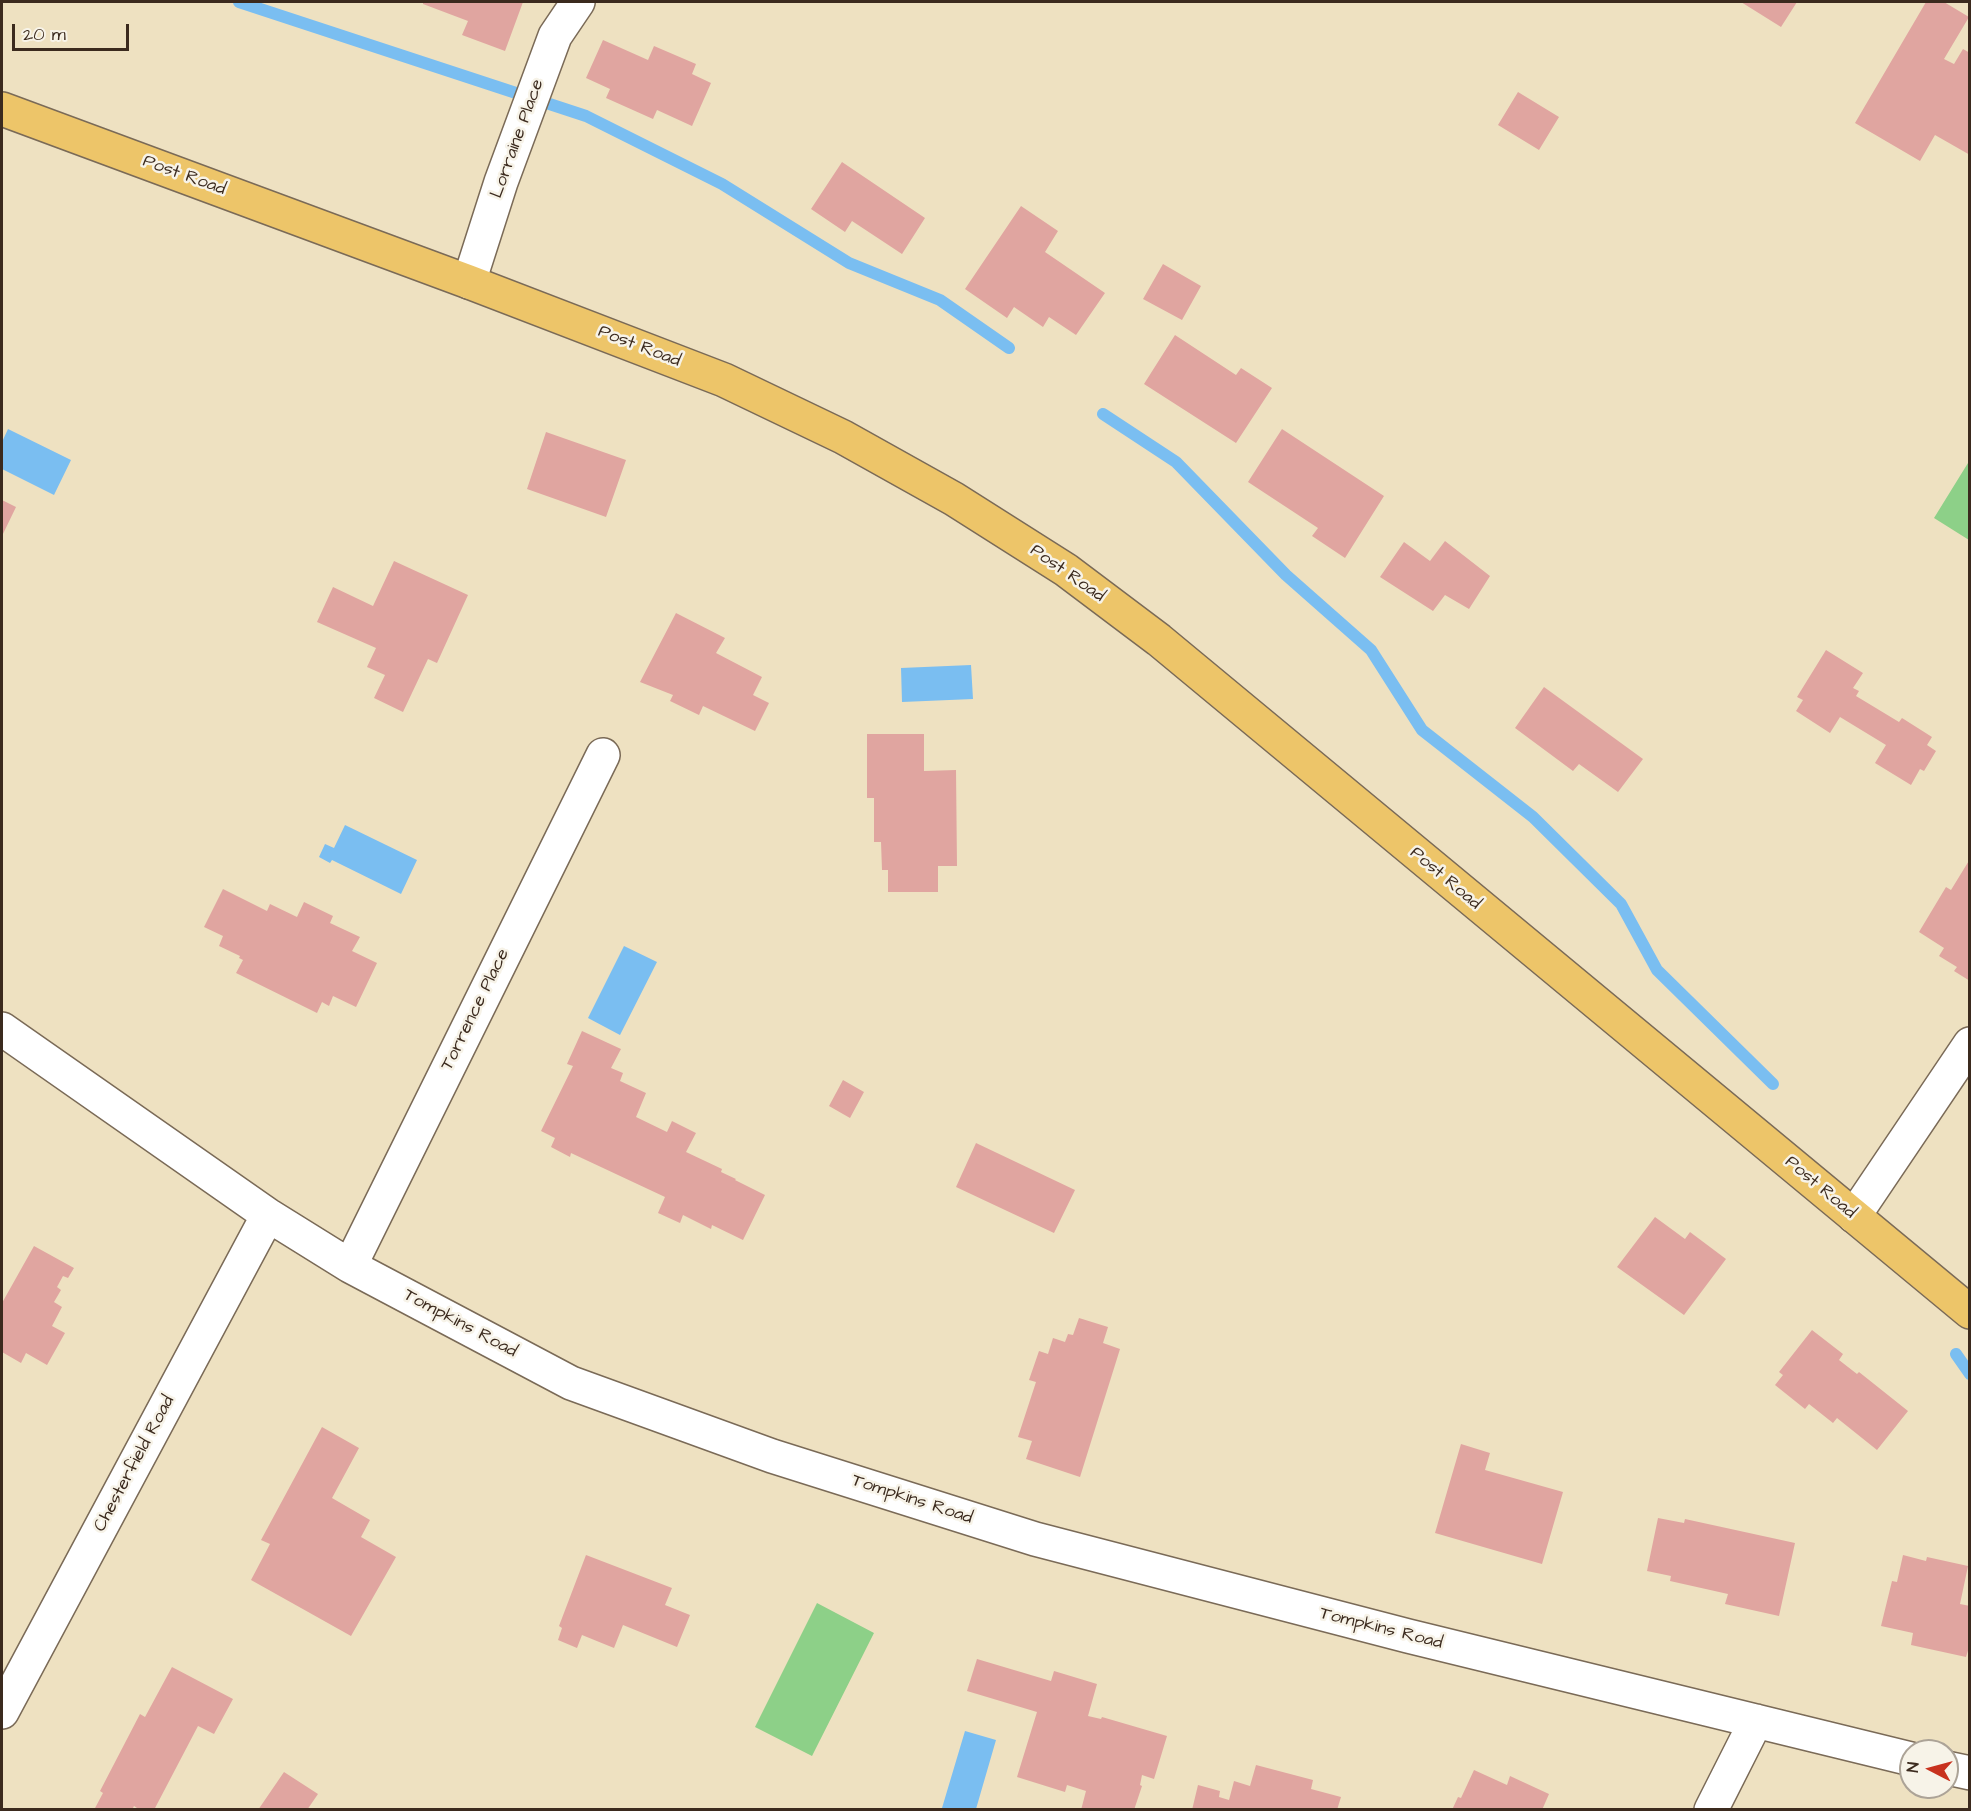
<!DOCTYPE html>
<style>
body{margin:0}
#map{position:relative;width:1971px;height:1811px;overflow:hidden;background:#eee1c1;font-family:"Architects Daughter",sans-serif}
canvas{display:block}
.frame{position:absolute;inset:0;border:3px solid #3b2a1e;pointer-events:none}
.north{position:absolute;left:1899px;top:1739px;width:60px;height:60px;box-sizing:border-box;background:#f7f3e8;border:2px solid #aca397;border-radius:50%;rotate:276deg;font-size:16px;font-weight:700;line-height:24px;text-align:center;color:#3b2a1e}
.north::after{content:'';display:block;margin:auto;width:21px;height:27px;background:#c8321e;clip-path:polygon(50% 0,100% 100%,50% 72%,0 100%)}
.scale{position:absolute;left:12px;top:24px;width:117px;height:27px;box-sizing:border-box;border:3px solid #3b2a1e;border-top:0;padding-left:8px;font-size:18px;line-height:21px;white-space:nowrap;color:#3b2a1e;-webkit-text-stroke:4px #f7f3e8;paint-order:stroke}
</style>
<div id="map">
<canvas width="1971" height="1811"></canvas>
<div class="frame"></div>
<div class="north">N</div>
<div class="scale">20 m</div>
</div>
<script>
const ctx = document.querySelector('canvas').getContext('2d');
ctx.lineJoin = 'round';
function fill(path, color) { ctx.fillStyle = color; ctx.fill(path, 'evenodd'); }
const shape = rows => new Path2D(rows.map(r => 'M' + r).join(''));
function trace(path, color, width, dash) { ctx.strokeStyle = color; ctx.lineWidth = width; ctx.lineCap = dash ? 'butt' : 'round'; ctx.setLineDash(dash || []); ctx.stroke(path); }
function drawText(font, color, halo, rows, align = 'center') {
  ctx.font = font + ' "Architects Daughter",sans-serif'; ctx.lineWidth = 5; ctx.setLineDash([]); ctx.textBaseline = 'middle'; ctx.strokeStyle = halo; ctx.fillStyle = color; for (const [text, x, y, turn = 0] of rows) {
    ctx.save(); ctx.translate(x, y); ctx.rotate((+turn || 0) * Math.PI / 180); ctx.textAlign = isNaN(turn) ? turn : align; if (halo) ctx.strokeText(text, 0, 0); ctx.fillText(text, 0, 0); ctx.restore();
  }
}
fill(shape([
 [1968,463,1970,464,1969,540,1934,518],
 [817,1603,874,1633,812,1756,755,1727]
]), '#8dd088');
fill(shape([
 [8,429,71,460,54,495,2,469,2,442],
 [971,665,973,699,902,702,901,668],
 [345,825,417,860,401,894,332,860,330,863,319,857,325,844,334,848],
 [624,946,657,962,620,1035,588,1018],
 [965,1731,996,1740,976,1809,946,1809,942,1808]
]), '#7abef1');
trace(shape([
 [239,2,586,116,722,184,849,263,940,300,1009,348],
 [1103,414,1176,462,1286,575,1371,650,1422,730,1533,817,1621,904,1657,970,1773,1084],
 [1956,1354,1970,1374]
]), '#7abef1', 12);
fill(shape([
 [423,2,523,2,505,51,462,35,468,21,423,4],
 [1741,2,1797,2,1781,27],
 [1926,2,1944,2,1969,17,1944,59,1954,64,1963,49,1970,53,1970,155,1935,135,1920,161,1855,123],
 [603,40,648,60,654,46,696,64,692,74,711,83,692,126,657,110,653,119,606,98,610,89,586,78],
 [1518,92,1559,117,1539,150,1498,125],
 [842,162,925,218,902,254,852,221,845,232,811,209],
 [1021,206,1058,231,1045,252,1105,293,1076,335,1049,317,1043,327,1014,307,1007,318,965,289],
 [1163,264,1201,286,1182,320,1143,299],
 [1175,335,1236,375,1241,368,1272,388,1236,443,1144,384],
 [1282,429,1384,496,1345,558,1312,536,1318,528,1248,482],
 [546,432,626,460,606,517,527,489],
 [2,500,16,507,2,536],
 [1445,541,1490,576,1469,609,1445,595,1433,611,1380,577,1404,542,1430,561],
 [394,561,468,595,437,663,428,659,403,712,374,698,385,675,367,667,376,648,317,622,333,587,373,606],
 [676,613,725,638,716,653,762,677,753,695,769,703,755,731,703,706,699,715,670,701,673,695,640,682],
 [1826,650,1863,673,1853,688,1859,691,1856,696,1899,722,1902,718,1932,737,1927,745,1936,751,1924,771,1920,769,1911,785,1875,763,1886,745,1840,717,1830,733,1796,711,1803,700,1797,697],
 [1544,687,1643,759,1618,792,1579,764,1573,771,1515,728],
 [867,734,924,734,924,771,956,770,957,866,938,866,938,892,888,892,888,870,882,870,881,842,874,842,874,798,867,798],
 [1970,859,1970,981,1954,971,1957,967,1939,956,1944,948,1919,932,1946,887,1951,890],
 [223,889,267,911,270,904,297,917,304,902,333,916,330,923,360,937,352,951,377,963,356,1007,333,996,329,1006,322,1002,317,1013,236,973,243,960,239,958,240,956,219,946,223,936,204,927],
 [582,1031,621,1049,611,1068,623,1073,620,1081,646,1093,636,1117,667,1132,672,1121,696,1133,686,1152,722,1169,721,1172,736,1179,735,1180,765,1195,743,1240,712,1225,711,1229,683,1215,680,1223,658,1213,665,1197,571,1153,570,1157,551,1147,555,1138,541,1131,573,1066,567,1064],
 [843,1080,864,1092,850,1118,829,1106],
 [976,1143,1075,1190,1054,1233,956,1187],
 [1655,1217,1685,1239,1690,1232,1726,1259,1684,1315,1617,1267],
 [34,1246,74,1268,68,1278,63,1276,57,1287,61,1290,54,1302,62,1307,52,1326,65,1333,47,1365,26,1353,21,1363,2,1352,2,1303],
 [1079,1318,1108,1327,1103,1343,1120,1349,1080,1477,1026,1459,1032,1441,1018,1437,1036,1382,1029,1380,1039,1351,1048,1354,1053,1338,1065,1342,1068,1334,1073,1335],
 [1812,1330,1843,1354,1839,1360,1857,1374,1859,1372,1908,1411,1877,1450,1837,1418,1833,1423,1809,1404,1805,1409,1775,1385,1783,1375,1779,1372],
 [322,1427,359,1448,332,1498,370,1520,361,1537,396,1557,351,1636,251,1580,270,1544,261,1540],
 [1461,1444,1490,1453,1485,1470,1563,1492,1542,1564,1435,1533],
 [1658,1518,1684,1523,1685,1519,1795,1543,1779,1616,1725,1604,1728,1594,1670,1581,1671,1576,1647,1571],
 [586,1555,672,1588,665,1605,690,1615,677,1647,623,1625,614,1648,582,1635,577,1648,558,1640,562,1628,559,1626],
 [1903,1555,1926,1561,1927,1557,1968,1566,1960,1604,1970,1606,1970,1644,1966,1657,1911,1645,1913,1633,1881,1626,1892,1581,1897,1582],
 [977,1659,1051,1681,1054,1671,1097,1684,1088,1716,1101,1719,1102,1717,1167,1736,1154,1779,1142,1775,1140,1785,1142,1786,1134,1810,1081,1810,1086,1791,1067,1785,1065,1792,1017,1777,1037,1712,967,1691],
 [172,1667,233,1699,214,1734,198,1726,154,1810,140,1810,134,1806,132,1810,94,1810,103,1793,100,1791,140,1714,145,1717],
 [1256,1765,1313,1780,1311,1789,1341,1797,1337,1810,1192,1810,1198,1785,1220,1791,1219,1797,1229,1800,1234,1781,1250,1786],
 [1474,1770,1507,1785,1510,1776,1549,1794,1542,1810,1452,1810,1458,1797,1461,1798],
 [284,1772,318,1794,307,1810,258,1810]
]), '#e0a5a0');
const minor = shape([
 [469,282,501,182,555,36,578,2],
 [2,1029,268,1215,350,1266,571,1383,772,1456,1035,1539,1408,1636,1911,1759],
 [1854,1216,1970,1044],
 [350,1266,603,755],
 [2,1712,268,1215],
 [1947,1768,1970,1773],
 [1711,1810,1756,1721]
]);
const major = shape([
 [2,109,469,282,724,380,843,437,954,499,1066,570,1159,640,1970,1312]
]);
trace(minor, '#7a6a57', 36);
trace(major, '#7a6a57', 36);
trace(minor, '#fff', 33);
trace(major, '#edc569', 33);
drawText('18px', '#3b2a1e', '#f7f3e8', [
 ["Lorraine Place",518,139,-70],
 ["Post Road",184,176,20],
 ["Post Road",639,347,21],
 ["Post Road",1067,574,35],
 ["Post Road",1445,879,40],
 ["Torrence Place",476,1010,-64],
 ["Post Road",1820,1188,40],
 ["Tompkins Road",460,1324,28],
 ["Chesterfield Road",135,1464,-62],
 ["Tompkins Road",912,1500,18],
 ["Tompkins Road",1381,1629,14]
]);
</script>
